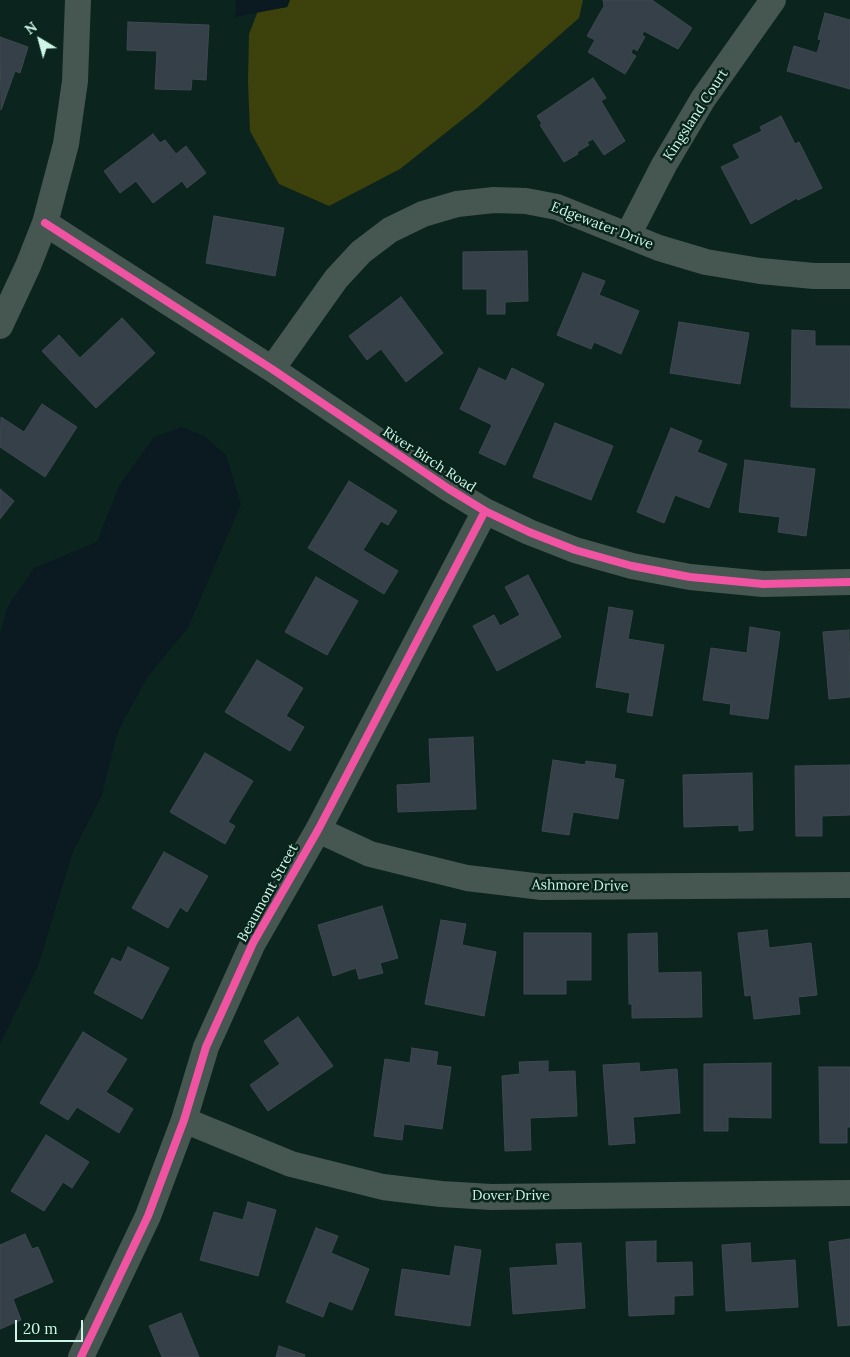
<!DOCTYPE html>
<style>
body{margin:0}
#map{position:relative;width:850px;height:1357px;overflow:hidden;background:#0b251e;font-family:Lora,serif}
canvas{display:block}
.north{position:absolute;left:15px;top:15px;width:50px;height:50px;-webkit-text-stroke:4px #08241b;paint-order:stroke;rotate:323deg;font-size:14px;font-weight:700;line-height:20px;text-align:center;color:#cef6e7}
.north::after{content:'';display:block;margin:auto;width:18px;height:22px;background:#cef6e7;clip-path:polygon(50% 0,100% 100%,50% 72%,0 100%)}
.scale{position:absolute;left:15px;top:1320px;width:68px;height:22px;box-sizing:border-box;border:2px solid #cef6e7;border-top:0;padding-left:6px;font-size:15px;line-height:18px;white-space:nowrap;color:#cef6e7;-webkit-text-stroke:4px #08241b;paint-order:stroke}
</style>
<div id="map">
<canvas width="850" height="1357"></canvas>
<div class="north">N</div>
<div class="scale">20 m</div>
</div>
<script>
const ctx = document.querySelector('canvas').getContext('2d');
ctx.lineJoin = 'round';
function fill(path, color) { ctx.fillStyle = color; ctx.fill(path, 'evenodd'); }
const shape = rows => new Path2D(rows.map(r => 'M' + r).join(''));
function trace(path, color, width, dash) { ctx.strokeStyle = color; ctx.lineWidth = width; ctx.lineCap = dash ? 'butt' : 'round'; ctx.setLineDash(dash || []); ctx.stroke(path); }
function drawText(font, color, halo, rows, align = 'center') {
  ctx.font = font + ' Lora,serif'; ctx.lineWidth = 5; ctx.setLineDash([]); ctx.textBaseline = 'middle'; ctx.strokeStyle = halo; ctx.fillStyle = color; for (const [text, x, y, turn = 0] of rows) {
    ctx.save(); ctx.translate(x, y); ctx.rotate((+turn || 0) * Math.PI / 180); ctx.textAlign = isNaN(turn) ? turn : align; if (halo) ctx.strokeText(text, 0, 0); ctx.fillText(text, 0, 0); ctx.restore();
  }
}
fill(shape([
 [290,0,583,0,579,18,477,108,400,169,329,206,279,184,250,131,248,82,249,34,258,11,287,7]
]), '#3d410b');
fill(shape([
 [236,0,290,0,287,7,235,17],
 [182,427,204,436,226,455,241,504,188,628,148,676,118,731,102,795,73,852,38,966,0,1044,0,633,8,606,34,568,97,542,119,486,154,437]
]), '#0a1a20');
const building = shape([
 [603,0,652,0,692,28,678,49,644,31,642,35,645,37,637,51,633,48,631,53,636,56,625,74,588,52,595,40,587,36,604,6,603,0],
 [825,13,850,20,850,89,787,71,794,46,817,53,821,40,818,39,825,13],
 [128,22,209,25,206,80,192,79,191,90,155,89,157,51,127,50,128,22],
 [0,37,28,47,20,73,15,71,1,110,0,37],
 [593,78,606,98,601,101,625,141,604,155,593,139,587,142,589,145,577,152,578,154,564,162,540,125,542,124,537,116,593,78],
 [781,116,795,144,799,142,822,188,798,200,797,198,751,224,721,167,740,158,733,145,762,131,760,127,781,116],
 [153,134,160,143,165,140,176,154,186,146,206,173,187,188,182,181,153,203,136,181,120,193,104,171,153,134],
 [214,216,284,228,275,276,206,263,214,216],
 [527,251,528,301,505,302,505,314,487,314,487,289,463,289,463,252,527,251],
 [583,273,605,281,599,295,639,311,621,354,594,342,591,349,557,335,583,273],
 [401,297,443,353,406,382,381,349,367,360,349,336,401,297],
 [122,318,155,353,96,408,42,351,59,335,80,358,122,318],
 [679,322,749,333,740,384,670,373,679,322],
 [792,330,815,331,815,346,850,346,850,408,791,407,792,330],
 [479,368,506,381,512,368,544,384,505,465,479,453,492,425,460,409,479,368],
 [42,404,77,427,45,477,0,447,1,417,24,432,42,404],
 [555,423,613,446,591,500,533,477,555,423],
 [671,428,702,441,697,452,727,464,709,508,675,495,664,523,637,512,671,428],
 [745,460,815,469,806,536,778,532,780,517,739,512,745,460],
 [349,481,397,511,388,525,381,521,363,550,398,571,384,594,308,548,349,481],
 [0,489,14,501,0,519,0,489],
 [528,575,561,637,497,671,473,626,494,615,500,626,520,615,505,587,528,575],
 [316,577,358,601,327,655,285,632,316,577],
 [609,607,633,611,628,639,664,645,652,716,627,712,630,693,596,687,609,607],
 [750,627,780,632,768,719,730,714,731,704,703,700,711,648,747,653,750,627],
 [849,630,850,697,829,699,823,632,849,630],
 [257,660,303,688,286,716,304,727,290,751,225,712,257,660],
 [473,737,476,809,398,812,397,785,431,783,429,739,473,737],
 [205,753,253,781,228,822,235,826,225,844,170,812,205,753],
 [553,760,585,765,586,761,616,765,614,778,624,780,618,819,573,812,569,835,542,831,553,760],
 [850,765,850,815,822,816,822,836,796,836,795,766,850,765],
 [752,773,753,830,739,831,739,825,684,827,683,775,752,773],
 [164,852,208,876,187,912,180,907,168,928,132,908,164,852],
 [382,906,398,958,380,963,383,973,359,979,356,968,333,976,318,925,382,906],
 [441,920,466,924,462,945,496,952,484,1016,425,1004,441,920],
 [767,930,769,948,811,943,817,995,798,997,800,1014,754,1019,751,995,745,996,738,933,767,930],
 [524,933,591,933,591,980,566,980,566,994,524,994,524,933],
 [657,933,658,973,701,972,702,1017,632,1018,632,1004,629,1004,628,934,657,933],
 [128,947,169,968,142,1019,94,993,112,958,121,962,128,947],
 [298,1017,333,1066,268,1111,250,1085,280,1064,264,1041,298,1017],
 [83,1032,127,1059,106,1092,133,1109,119,1133,77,1107,68,1120,40,1103,83,1032],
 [412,1048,438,1052,436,1065,451,1067,442,1129,404,1124,402,1140,374,1136,385,1059,410,1063,412,1048],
 [548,1061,548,1072,575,1071,577,1116,530,1118,531,1150,505,1151,502,1076,520,1074,519,1062,548,1061],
 [639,1063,640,1072,677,1069,680,1113,633,1117,635,1143,609,1145,603,1065,639,1063],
 [771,1063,771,1118,728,1117,728,1131,704,1131,704,1064,771,1063],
 [819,1067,850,1067,850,1127,847,1127,847,1143,820,1143,819,1067],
 [46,1135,89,1162,72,1188,63,1182,44,1211,11,1191,46,1135],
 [248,1202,276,1210,258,1276,200,1260,214,1212,243,1220,248,1202],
 [316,1228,338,1236,331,1253,369,1269,352,1310,329,1301,323,1317,286,1302,316,1228],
 [25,1234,32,1249,38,1247,53,1282,13,1299,21,1320,0,1329,0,1245,25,1234],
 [850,1239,850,1325,838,1326,829,1242,850,1239],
 [656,1241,656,1263,692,1262,693,1295,674,1296,674,1314,629,1316,626,1242,656,1241],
 [581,1243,585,1308,513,1314,510,1268,558,1265,556,1244,581,1243],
 [750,1243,751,1263,795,1260,798,1307,726,1311,722,1245,750,1243],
 [455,1246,481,1250,470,1326,395,1315,402,1269,450,1276,455,1246],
 [181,1313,199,1357,162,1357,149,1326,181,1313],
 [279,1346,305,1355,304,1357,276,1357,279,1346]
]);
fill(building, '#364049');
trace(building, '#3e4850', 1);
trace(shape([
 [45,223,272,369,449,489,485,511,529,532,575,550,632,566,690,577,763,584,850,582],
 [628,235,664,165,703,99,773,0],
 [0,326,28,266,45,223,66,144,75,81,78,0],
 [272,369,336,279,361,252,390,230,423,214,457,204,494,200,526,201,557,207,659,248,706,262,760,271,814,276,850,276],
 [318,830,370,854,467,878,542,887,850,885],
 [184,1120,291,1164,383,1187,441,1194,491,1197,850,1193],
 [81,1357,148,1216,184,1120,206,1047,253,943,318,830,485,511]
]), '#465651', 26);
trace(shape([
 [45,223,272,369,449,489,485,511,529,532,575,550,632,566,690,577,763,584,850,582],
 [81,1357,148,1216,184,1120,206,1047,253,943,318,830,485,511]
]), '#f153a3', 8);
drawText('14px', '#cef6e7', '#08241b', [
 ["Kingsland Court",696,115,-57],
 ["Edgewater Drive",602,226,21],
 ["River Birch Road",429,460,33],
 ["Ashmore Drive",580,886,1],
 ["Beaumont Street",268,893,-61],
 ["Dover Drive",511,1196]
]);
</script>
